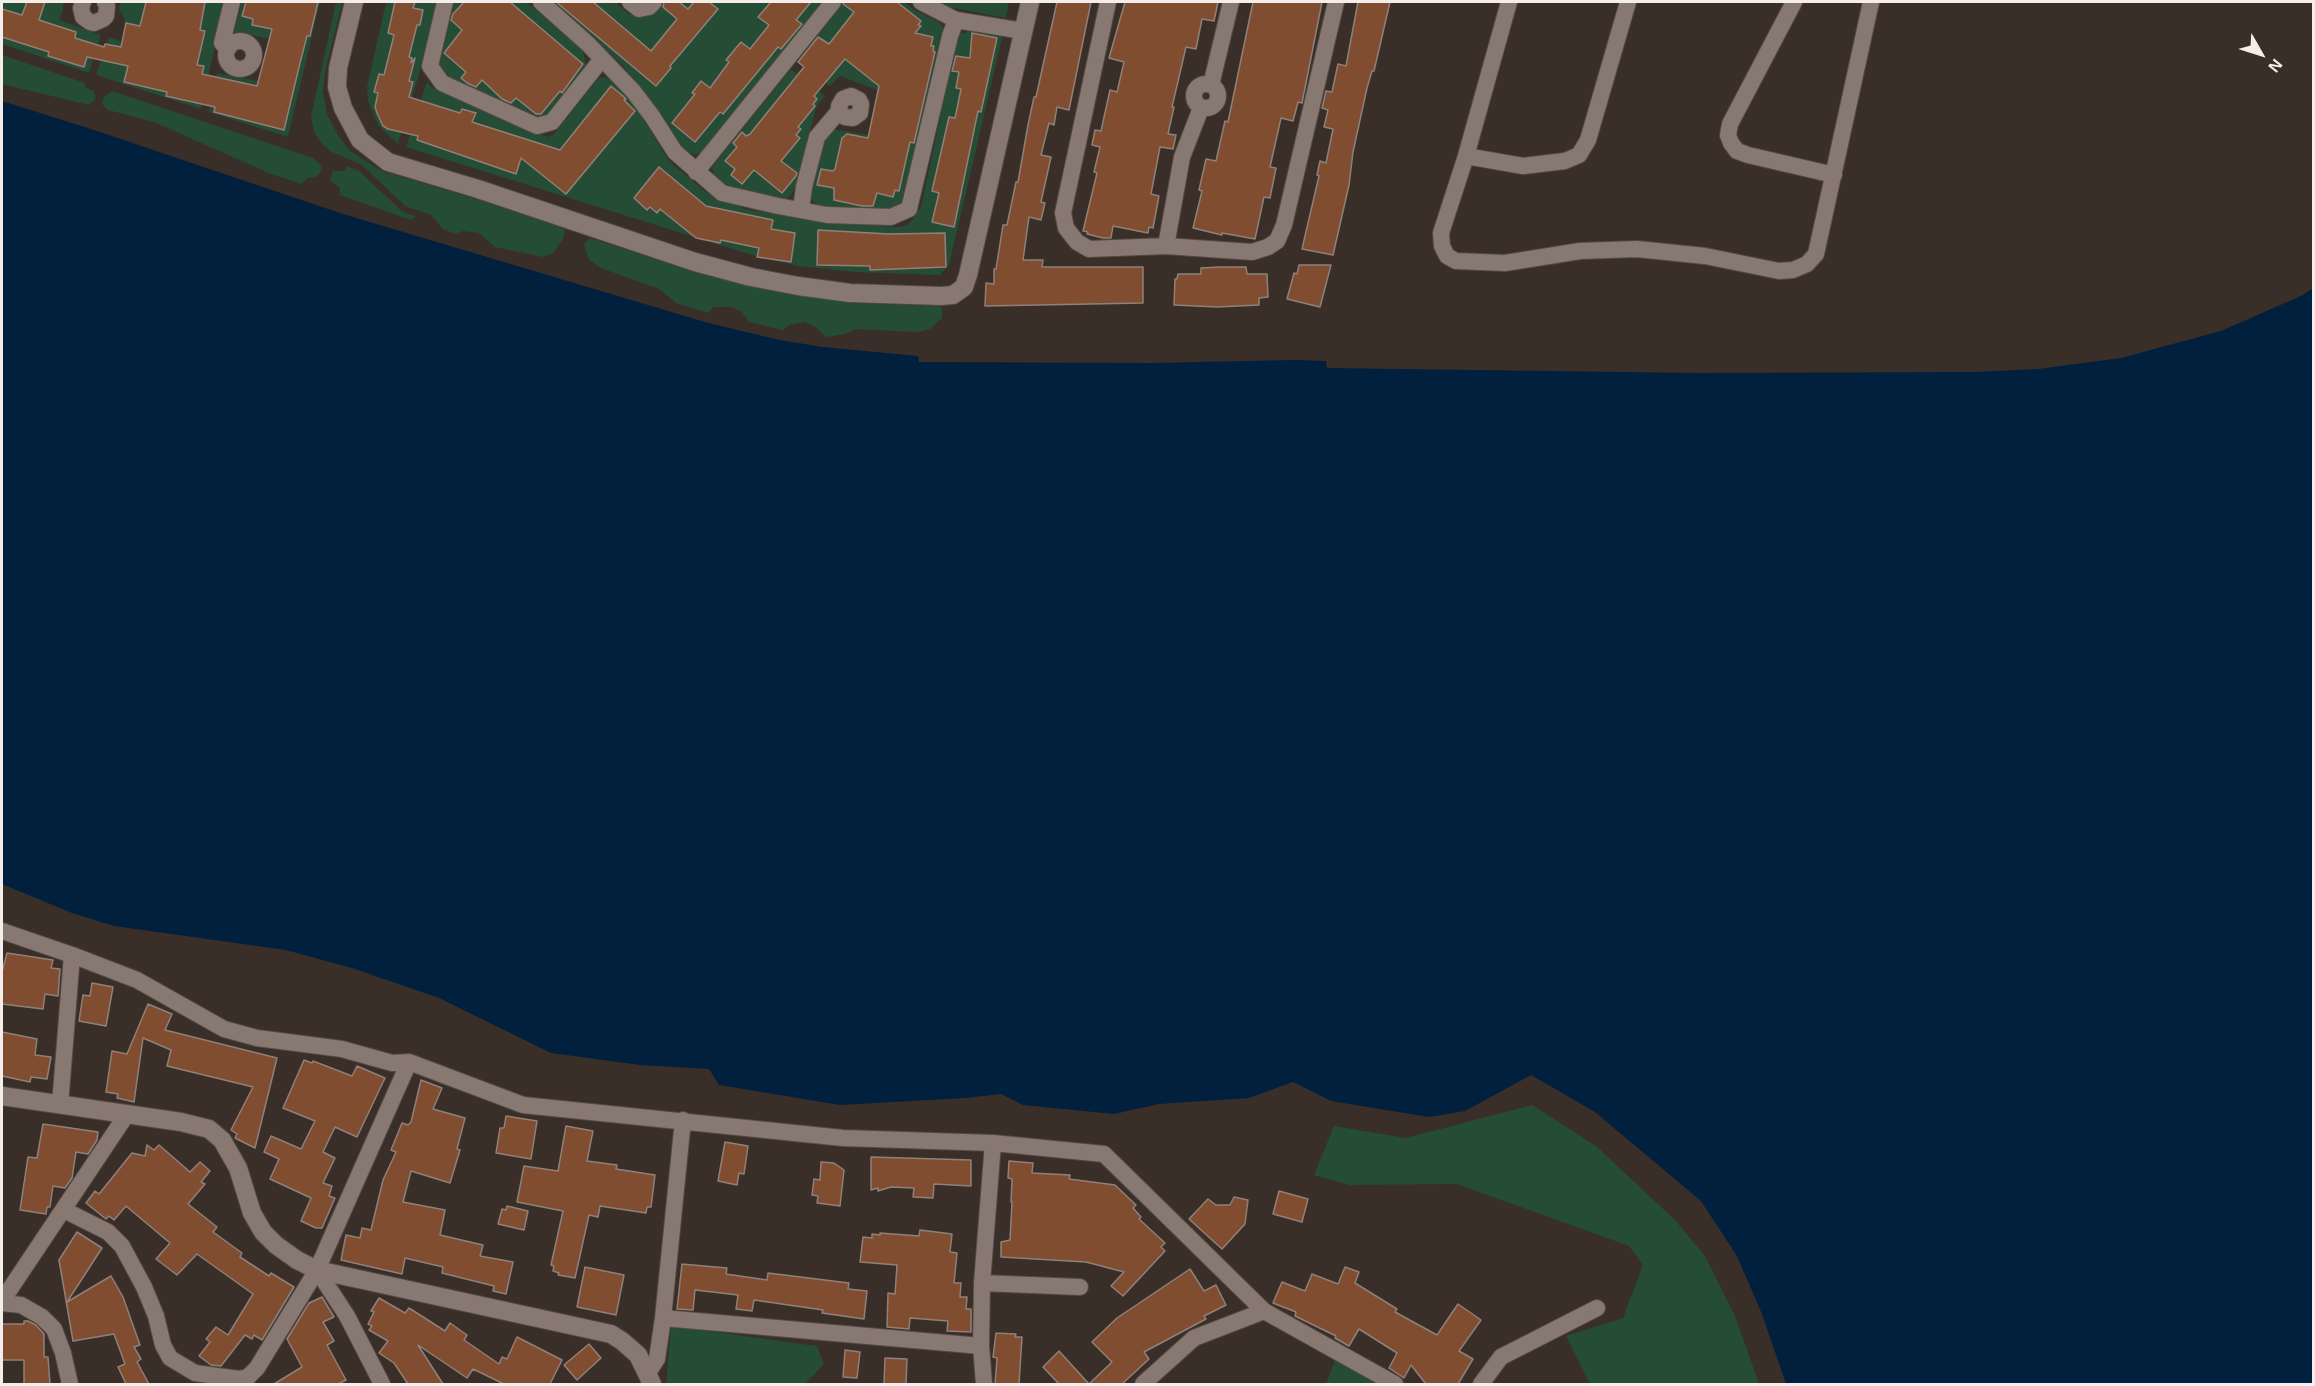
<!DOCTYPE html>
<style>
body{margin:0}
#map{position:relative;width:2315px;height:1386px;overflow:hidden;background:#3a2e28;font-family:Arial,sans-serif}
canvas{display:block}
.frame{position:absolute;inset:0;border:3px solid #f5ede9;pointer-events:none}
.north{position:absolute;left:2231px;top:24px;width:60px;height:60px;-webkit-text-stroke:4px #3a2e28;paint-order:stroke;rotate:129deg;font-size:16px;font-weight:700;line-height:24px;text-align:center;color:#f5ede9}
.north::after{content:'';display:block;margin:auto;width:21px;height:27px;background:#f5ede9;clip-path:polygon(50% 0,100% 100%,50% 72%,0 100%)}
</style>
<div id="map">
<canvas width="2315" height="1386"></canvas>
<div class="frame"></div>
<div class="north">N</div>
</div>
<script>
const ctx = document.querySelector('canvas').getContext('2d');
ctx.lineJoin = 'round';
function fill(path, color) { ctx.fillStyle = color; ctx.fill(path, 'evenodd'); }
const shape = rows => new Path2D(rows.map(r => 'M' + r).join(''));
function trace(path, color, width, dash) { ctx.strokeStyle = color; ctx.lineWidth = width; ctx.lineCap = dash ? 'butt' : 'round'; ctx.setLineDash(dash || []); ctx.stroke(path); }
fill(shape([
 [2,2,63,2,63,10,59,20,101,35,89,73,2,44],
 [120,2,225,2,201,109,96,75,109,37,122,42,126,29,124,17,119,9],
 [242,2,320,2,288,137,209,112,217,73,259,81,270,39,234,32],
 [336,2,342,4,326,68,323,91,327,114,338,135,350,151,382,171,479,200,565,229,563,239,553,253,543,257,495,247,479,233,463,231,455,234,443,229,431,215,405,206,362,165,332,152,323,145,315,134,311,117],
 [386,2,437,2,422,64,398,144,378,125,368,101,367,87],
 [454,2,527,2,583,51,586,65,547,118,540,118,445,75,440,64],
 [554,2,615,2,629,14,642,14,654,11,665,2,823,2,702,154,693,154,684,150,660,112,622,65],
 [844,2,904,2,916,11,939,22,944,29,941,34,903,202,894,209,828,207,817,205,810,198,825,138,831,129,869,135,880,91,840,76,830,86,797,62],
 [937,2,1009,2,1006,18,948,7],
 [972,30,1003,34,949,265,940,275,855,272,799,266,755,256,406,147,427,81,430,86,435,89,548,137,554,134,598,79,604,77,617,83,638,110,669,161,707,193,745,209,806,220,897,227,905,226,910,223,921,207,956,44,960,34],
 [2,55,85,83,85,87,94,91,96,99,89,105,2,84],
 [791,69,825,96,817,105,796,186,790,196,784,200,724,184,714,175,712,167],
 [112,91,313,158,322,166,320,173,316,177,307,178,302,184,271,174,154,122,108,110,102,104,104,97],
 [347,166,359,171,403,212,416,216,411,220,340,195,340,188,330,180,333,171,345,171],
 [590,238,692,271,749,286,796,295,851,303,938,306,942,308,942,318,930,329,917,332,855,329,845,334,826,337,814,326,804,322,789,325,783,330,749,322,742,312,731,307,713,307,708,313,676,303,659,289,601,268,589,260,584,244],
 [1532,1105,1596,1146,1674,1219,1705,1256,1735,1316,1759,1384,1590,1384,1566,1336,1623,1318,1643,1265,1629,1246,1457,1184,1349,1185,1314,1175,1334,1126,1406,1138],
 [671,1326,817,1346,824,1364,805,1384,666,1384],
 [1336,1358,1382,1384,1326,1384]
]), '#254c35');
fill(shape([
 [2,101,91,129,343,214,705,322,779,340,823,347,918,356,919,362,1149,363,1295,360,1326,361,1327,368,1698,373,1974,372,2038,369,2121,358,2221,331,2303,295,2313,288,2313,1384,1786,1384,1762,1314,1737,1256,1701,1201,1595,1112,1531,1075,1465,1111,1429,1117,1331,1101,1293,1082,1249,1098,1159,1104,1114,1114,1023,1105,1001,1094,965,1098,840,1105,719,1085,709,1069,640,1065,551,1053,439,998,352,968,286,950,114,926,72,913,2,884]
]), '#01203d');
const building = shape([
 [27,2,45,2,39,20,76,32,75,38,104,47,105,44,121,47,126,23,140,26,146,2,205,2,200,30,205,31,197,65,204,66,202,74,257,86,272,29,252,25,253,19,242,16,246,2,318,2,310,36,307,36,300,63,284,130,214,112,215,107,166,96,167,92,124,82,128,66,87,57,84,67,48,56,49,52,2,37,2,9,22,15,27,2],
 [395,2,415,2,413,8,423,10,420,25,417,25,409,57,412,58,411,63,415,58,409,81,413,82,409,97,460,113,462,109,476,113,472,122,560,150,611,86,623,96,626,99,624,100,635,111,566,194,521,158,516,174,417,140,418,136,388,129,383,126,377,113,375,107,378,93,374,92,379,74,384,75,394,35,388,33,395,2],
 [464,2,510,2,583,64,562,93,560,91,541,114,536,114,516,98,511,103,502,99,482,80,476,87,467,83,461,78,466,72,444,53,462,30,451,20,453,14,464,2],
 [556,2,593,2,651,51,677,19,663,7,664,2,679,2,688,9,694,2,709,2,718,9,670,66,671,68,656,86,556,2],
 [771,2,811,2,796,20,802,24,781,49,778,47,723,114,720,112,695,142,672,123,695,94,692,93,701,81,710,88,729,62,726,60,741,42,750,49,769,25,758,17,771,2],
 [843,2,897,2,921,21,918,25,921,26,915,33,933,37,931,46,934,46,933,51,935,52,914,143,910,142,899,191,895,190,893,197,877,193,873,206,862,206,834,200,834,188,817,185,821,169,833,171,835,169,842,138,847,134,868,138,879,86,845,59,814,96,817,99,813,104,815,106,798,127,801,129,796,135,800,138,781,161,797,173,796,176,782,193,754,170,742,184,731,175,735,169,725,161,737,147,733,143,742,132,746,136,750,134,775,103,804,67,798,62,818,37,829,44,854,12,843,4,843,2],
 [1057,2,1091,2,1069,110,1057,107,1054,125,1049,123,1041,155,1051,157,1041,202,1045,203,1041,220,1029,217,1023,260,1043,260,1042,267,1143,267,1143,303,985,306,986,283,994,284,994,269,996,269,1003,225,1007,225,1016,182,1018,182,1028,125,1034,97,1036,97,1057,2],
 [1125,2,1218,2,1214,21,1202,19,1196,49,1186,47,1172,107,1174,107,1168,134,1176,135,1173,149,1160,147,1151,194,1159,196,1153,228,1149,227,1148,233,1113,226,1111,238,1103,238,1087,234,1088,232,1083,231,1097,173,1094,172,1100,147,1092,145,1095,130,1101,131,1110,90,1117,92,1124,62,1109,58,1125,2],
 [1253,2,1322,2,1302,103,1298,102,1293,121,1281,118,1270,167,1276,168,1270,198,1264,197,1255,239,1222,233,1222,235,1193,228,1202,191,1199,190,1206,159,1216,161,1225,121,1228,122,1253,2],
 [1358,2,1390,2,1374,71,1372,71,1367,88,1353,152,1349,185,1333,255,1302,249,1319,176,1317,175,1320,161,1326,163,1333,129,1324,127,1328,110,1322,108,1326,91,1332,92,1338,64,1346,66,1358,2],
 [972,33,997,38,981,112,978,111,954,227,932,222,939,193,932,191,949,117,955,118,961,89,956,88,959,72,952,71,956,56,970,58,972,33],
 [659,167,706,206,773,220,771,229,795,233,791,262,757,257,759,248,721,240,720,243,696,238,660,209,657,213,650,207,647,210,634,198,659,167],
 [818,230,889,234,945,233,946,267,870,270,870,266,817,265,818,230],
 [1299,265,1331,265,1320,307,1287,299,1294,273,1297,274,1299,265],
 [1220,267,1246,267,1247,274,1267,274,1268,297,1259,298,1259,305,1217,307,1174,305,1175,279,1177,279,1178,274,1201,274,1201,268,1220,267],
 [7,953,53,960,51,968,60,969,58,996,45,994,43,1009,2,1004,2,972,7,953],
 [92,983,113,987,106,1026,79,1021,83,995,90,996,92,983],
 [148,1004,172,1014,165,1030,277,1058,255,1148,235,1138,237,1134,231,1130,253,1087,167,1066,171,1050,143,1038,134,1102,117,1098,118,1094,106,1092,112,1051,127,1054,148,1004],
 [2,1032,37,1039,35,1055,51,1057,47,1079,31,1077,30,1082,2,1076,2,1032],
 [304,1060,312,1063,313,1061,352,1076,357,1066,385,1078,357,1137,335,1127,323,1152,335,1158,323,1183,332,1186,329,1196,335,1198,322,1228,316,1228,301,1221,311,1198,270,1179,279,1159,264,1152,271,1136,301,1149,315,1121,283,1108,304,1060],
 [421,1080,442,1088,433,1109,465,1118,457,1149,460,1150,450,1183,411,1171,403,1202,445,1210,440,1235,483,1245,480,1256,513,1262,506,1294,493,1291,494,1286,442,1273,443,1267,405,1258,402,1274,341,1260,346,1235,360,1238,362,1228,371,1230,383,1180,396,1152,391,1150,402,1123,408,1125,411,1122,421,1080],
 [506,1116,537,1121,531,1159,496,1153,500,1128,504,1128,506,1116],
 [43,1124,98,1132,97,1140,88,1154,76,1152,72,1178,65,1188,53,1186,50,1207,47,1207,46,1214,20,1210,28,1157,37,1158,43,1124],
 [566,1126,593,1131,587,1161,617,1165,616,1169,655,1175,651,1207,647,1207,646,1213,600,1206,598,1217,589,1215,575,1278,558,1275,559,1273,553,1271,554,1266,551,1265,563,1211,517,1202,524,1166,558,1171,566,1126],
 [725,1142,748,1146,744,1174,739,1173,737,1185,718,1181,725,1142],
 [147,1145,154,1150,159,1145,190,1172,200,1162,210,1171,201,1182,205,1184,188,1204,217,1227,213,1232,242,1253,240,1257,269,1276,271,1273,294,1287,262,1340,254,1335,252,1339,245,1335,221,1366,211,1365,199,1356,210,1342,206,1339,216,1327,228,1335,253,1294,197,1254,177,1275,156,1259,170,1243,126,1206,114,1220,109,1216,106,1219,86,1203,95,1191,99,1194,132,1153,145,1156,147,1145],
 [871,1157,971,1160,971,1186,934,1184,933,1198,913,1197,914,1188,891,1187,878,1191,878,1188,871,1190,871,1157],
 [1009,1161,1033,1163,1032,1173,1070,1175,1069,1179,1115,1185,1136,1205,1133,1208,1141,1217,1139,1219,1165,1243,1161,1247,1165,1251,1123,1296,1111,1286,1124,1272,1086,1262,1001,1257,1001,1242,1010,1240,1012,1202,1011,1202,1012,1179,1008,1178,1009,1161],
 [821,1162,834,1163,844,1170,840,1206,817,1203,818,1196,812,1195,814,1179,820,1180,821,1162],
 [1279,1191,1308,1199,1302,1222,1273,1214,1279,1191],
 [1234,1197,1248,1200,1245,1224,1222,1249,1189,1219,1208,1199,1216,1205,1230,1205,1234,1197],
 [507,1206,528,1211,524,1230,498,1224,502,1209,506,1210,507,1206],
 [920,1230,952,1234,950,1252,957,1253,954,1283,961,1283,960,1297,967,1297,966,1309,971,1309,971,1332,947,1331,948,1321,910,1318,909,1329,887,1327,888,1293,895,1294,897,1265,860,1262,863,1237,872,1238,872,1234,880,1235,880,1233,919,1236,920,1230],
 [77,1232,102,1248,67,1302,111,1276,123,1297,140,1345,134,1347,141,1359,137,1362,149,1384,126,1384,118,1367,125,1364,114,1334,73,1341,59,1260,77,1232],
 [682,1264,727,1268,726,1274,767,1280,768,1273,849,1283,848,1289,867,1291,864,1319,822,1313,823,1310,754,1300,752,1311,736,1309,738,1295,695,1290,693,1310,677,1309,682,1264],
 [585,1267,624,1275,616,1315,577,1307,585,1267],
 [1345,1267,1359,1272,1355,1283,1397,1309,1395,1312,1437,1335,1458,1304,1481,1320,1459,1351,1473,1359,1458,1384,1426,1384,1411,1365,1404,1378,1389,1368,1397,1353,1359,1329,1349,1346,1335,1338,1336,1336,1295,1316,1296,1312,1273,1303,1282,1282,1305,1291,1312,1274,1338,1284,1345,1267],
 [1190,1269,1204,1291,1216,1285,1226,1305,1204,1316,1206,1319,1144,1352,1149,1359,1122,1384,1059,1384,1043,1367,1059,1351,1089,1384,1112,1362,1092,1342,1117,1318,1190,1269],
 [322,1297,334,1317,323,1322,334,1341,327,1345,346,1380,338,1384,274,1384,302,1367,287,1339,309,1303,322,1297],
 [379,1298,405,1313,409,1308,445,1331,450,1323,467,1335,464,1340,499,1364,502,1357,507,1359,517,1337,562,1360,550,1384,504,1384,473,1369,467,1378,418,1345,443,1384,408,1384,394,1363,379,1353,388,1341,369,1330,372,1326,368,1324,374,1312,371,1311,379,1298],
 [24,1321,28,1321,36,1325,44,1334,44,1357,48,1357,50,1384,24,1384,24,1360,2,1360,2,1324,24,1324,24,1321],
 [996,1333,1016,1334,1015,1337,1022,1337,1019,1384,995,1384,997,1358,993,1357,996,1333],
 [589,1344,601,1358,577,1380,564,1365,589,1344],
 [845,1350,860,1352,857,1378,843,1377,845,1350],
 [885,1358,907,1359,906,1384,884,1384,885,1358]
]);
fill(building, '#814d31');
trace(building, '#8f817a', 1.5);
const street = shape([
 [83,2,81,8,83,17,90,22,94,23,103,19,106,16,107,6,105,2],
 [445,2,430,66,442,83,537,126,552,122,601,60],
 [541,2,588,44,633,91,652,116,675,152,722,193,778,206,827,215,891,217,909,209,950,36,956,20],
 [630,2,639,9,649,7,654,2],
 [921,2,956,20,1023,31],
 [1108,2,1063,213,1066,228,1077,242,1089,249,1166,246,1252,252,1268,247,1277,241,1284,225,1336,2],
 [1509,2,1466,156,1441,233,1442,246,1447,256,1456,261,1505,263,1580,251,1637,249,1705,256,1779,271,1793,270,1807,264,1816,254,1871,2],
 [1794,2,1730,124,1728,135,1731,143,1737,151,1748,155,1834,175],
 '226 55a14 14 0 1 1 28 0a14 14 0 1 1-28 0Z',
 [228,49,222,43,232,2],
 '1194 96a12 12 0 1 1 24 0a12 12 0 1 1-24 0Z',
 [1211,85,1231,2],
 [1466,156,1523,166,1565,161,1579,155,1588,140,1628,2],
 [696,172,833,2],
 [801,210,804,187,817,137,839,111,839,106,843,99,851,96,859,100,861,104,860,113,853,118,845,117,839,111],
 [1166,246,1182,157,1201,108],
 [2,931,72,955,60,1105],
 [72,955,137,980,224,1029,257,1038,342,1049,392,1063,409,1062],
 [64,1210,108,1232,122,1246,144,1287,156,1316,163,1345,170,1358,195,1373,239,1379,248,1377,257,1368,317,1270,409,1062,523,1105,843,1138,993,1143,1104,1154,1264,1311,1395,1384],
 [317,1270,347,1316,382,1384],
 [982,1283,1080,1287],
 [2,1301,127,1114],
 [2,1303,21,1305,42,1317,54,1329,63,1353,70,1384],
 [663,1318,981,1346],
 [648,1373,657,1359,663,1318,683,1120],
 [984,1384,981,1346,982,1283,993,1143],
 [1143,1384,1194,1338,1264,1311],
 [1481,1384,1501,1357,1597,1308]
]);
const secondary = shape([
 [354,2,338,68,337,87,343,108,360,140,388,162,478,189,695,262,751,277,798,286,850,293,941,296,953,295,964,287,968,275,1030,2],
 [2,1096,181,1122,209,1129,222,1140,238,1168,252,1213,263,1232,276,1245,297,1260,317,1270,611,1334,622,1341,638,1355,652,1384]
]);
trace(street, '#534a44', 18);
trace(secondary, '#534a44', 20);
trace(street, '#877972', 16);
trace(secondary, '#877972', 18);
</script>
